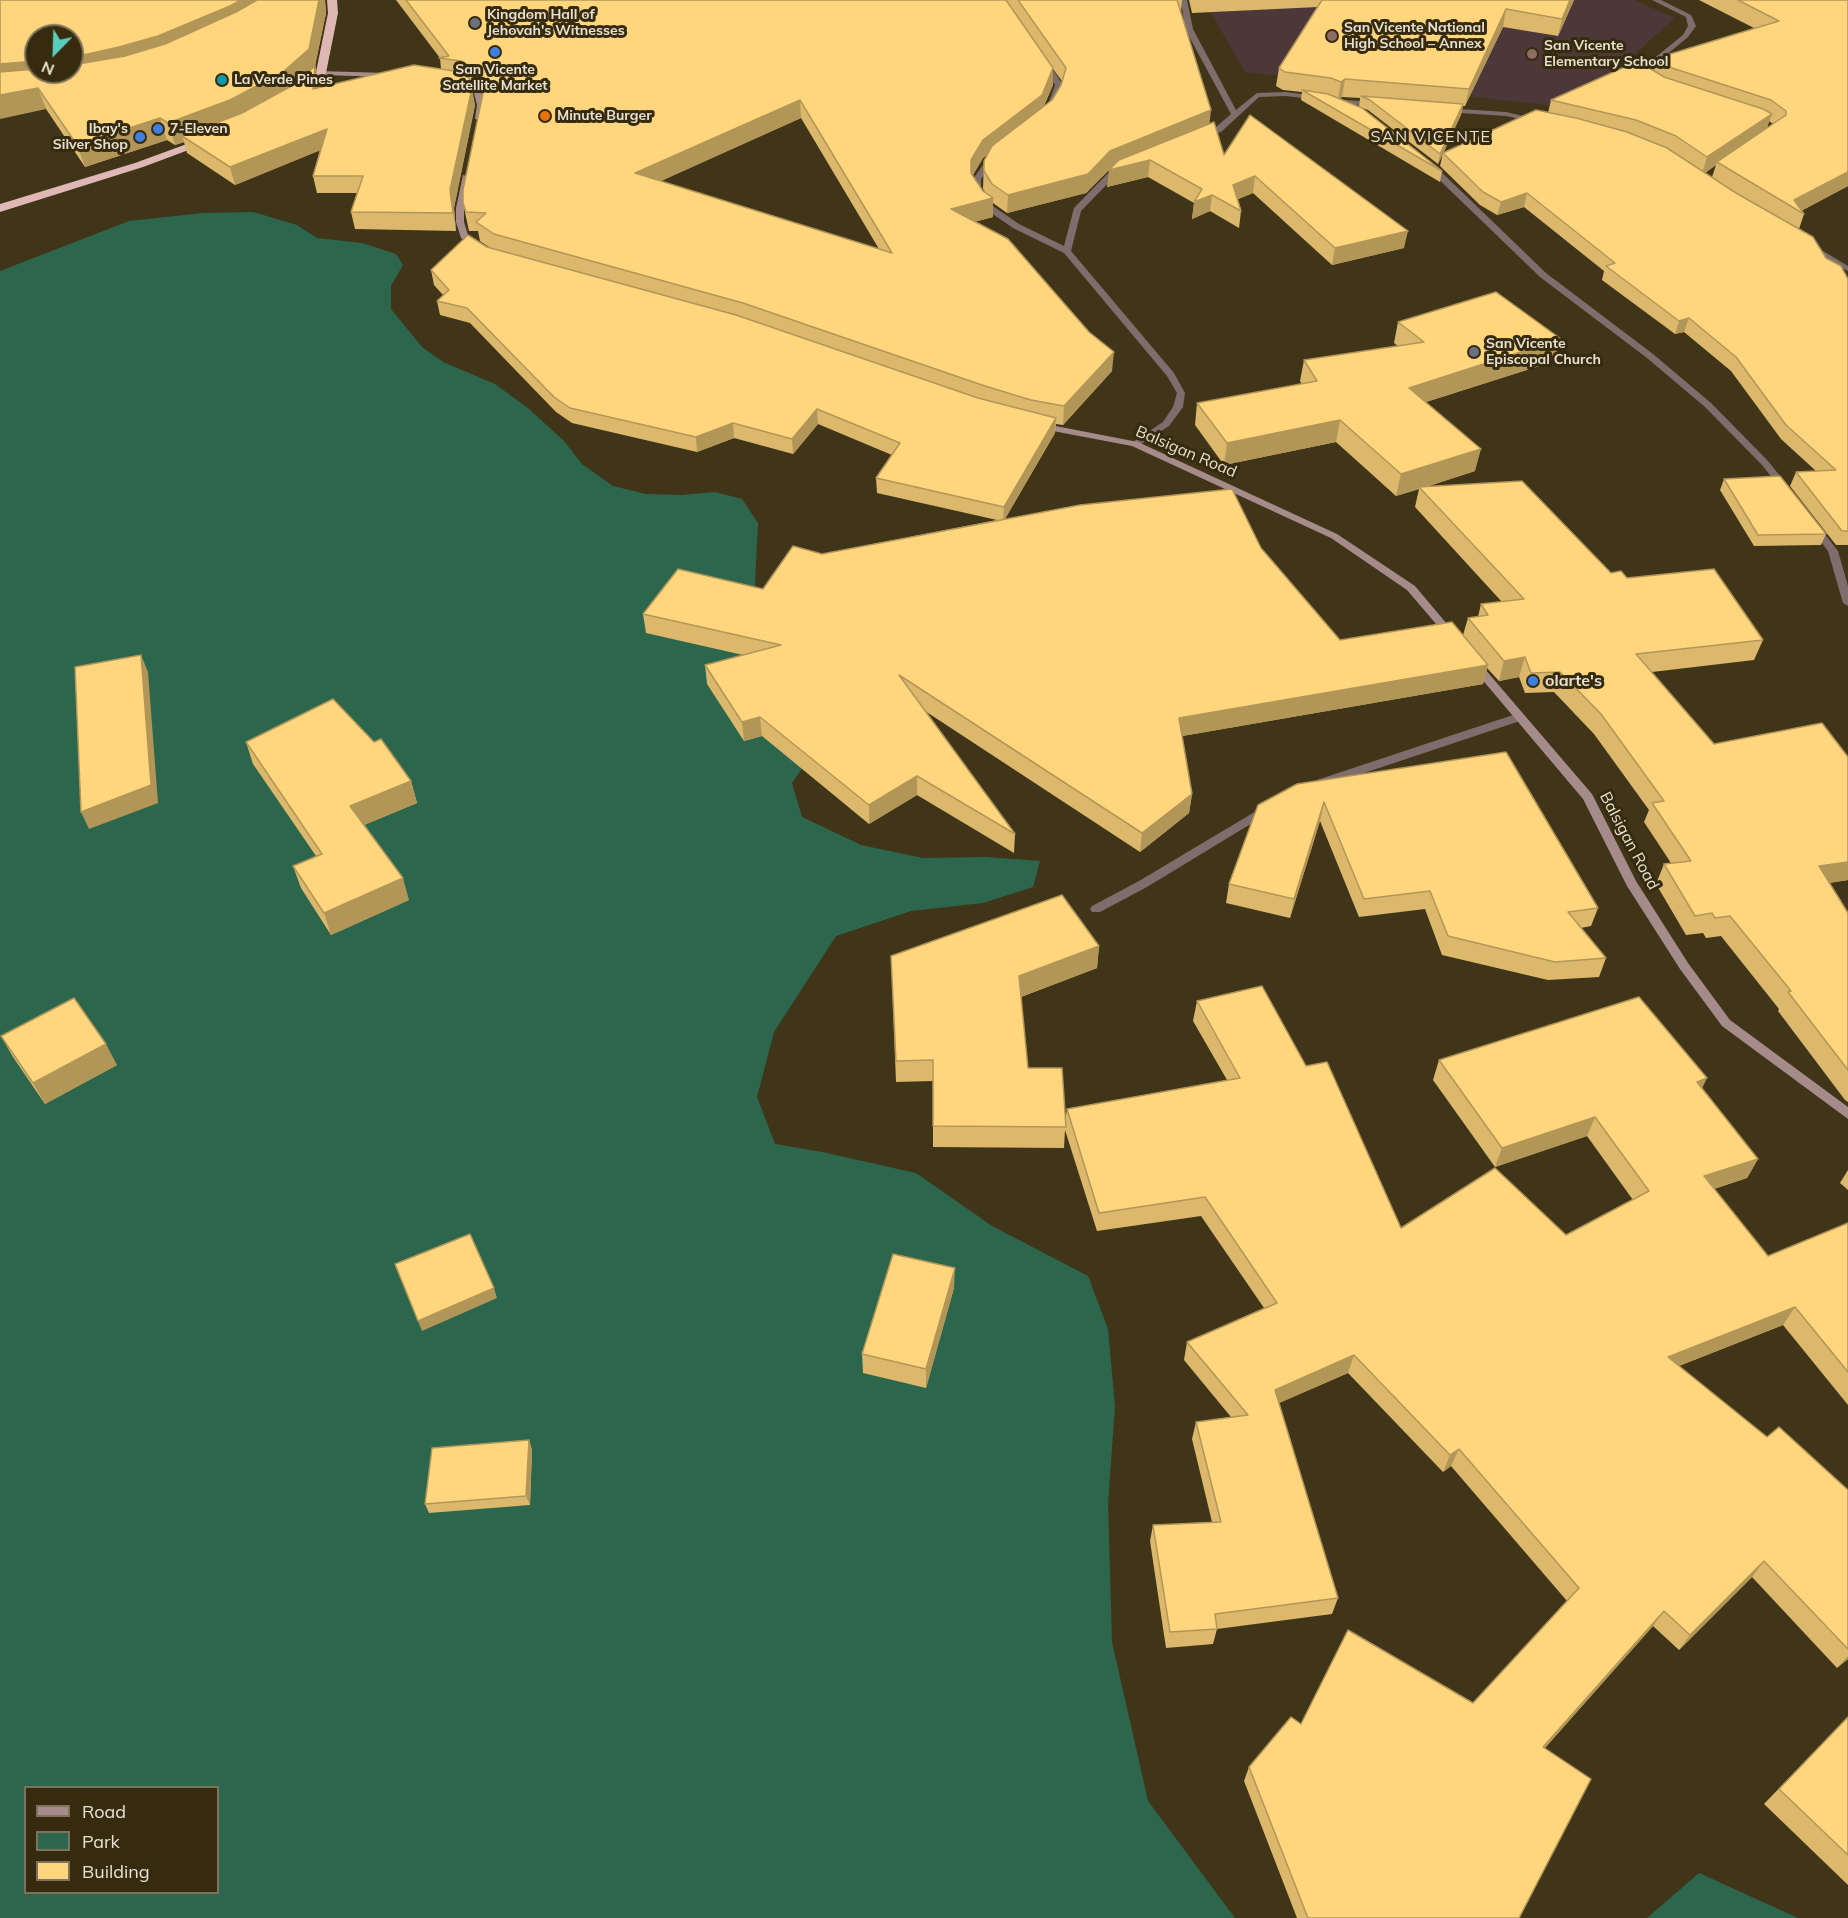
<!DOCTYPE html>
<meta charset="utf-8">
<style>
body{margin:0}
#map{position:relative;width:1848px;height:1918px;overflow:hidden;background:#413519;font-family:Mulish,sans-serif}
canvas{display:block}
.legend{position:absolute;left:24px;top:1786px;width:195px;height:108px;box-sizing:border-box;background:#372b0f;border:2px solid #7d735c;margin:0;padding:8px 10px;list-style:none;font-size:18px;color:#e7e0d0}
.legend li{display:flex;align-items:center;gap:12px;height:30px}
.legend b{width:30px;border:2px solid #7d735c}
.north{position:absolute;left:24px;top:24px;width:60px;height:60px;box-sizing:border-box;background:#372b0f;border:2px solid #7d735c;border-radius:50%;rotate:203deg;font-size:16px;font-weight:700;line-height:24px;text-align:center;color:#e7e0d0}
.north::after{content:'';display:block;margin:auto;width:21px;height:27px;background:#59cebf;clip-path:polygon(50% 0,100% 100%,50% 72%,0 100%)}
</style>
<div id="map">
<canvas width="1848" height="1918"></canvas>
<ul class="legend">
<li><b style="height:8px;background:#a58b89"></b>Road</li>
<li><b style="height:16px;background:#2c674d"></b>Park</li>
<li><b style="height:16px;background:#ffd67d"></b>Building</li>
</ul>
<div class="north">N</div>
</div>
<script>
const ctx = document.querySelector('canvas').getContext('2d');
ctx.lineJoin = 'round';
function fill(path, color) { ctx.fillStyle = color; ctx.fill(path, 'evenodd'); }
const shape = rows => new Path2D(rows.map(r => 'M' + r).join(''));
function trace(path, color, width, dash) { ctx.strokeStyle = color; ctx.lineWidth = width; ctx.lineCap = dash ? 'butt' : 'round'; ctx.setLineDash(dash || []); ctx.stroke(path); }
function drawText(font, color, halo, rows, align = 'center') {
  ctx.font = font + ' Mulish,sans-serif'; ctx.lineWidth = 6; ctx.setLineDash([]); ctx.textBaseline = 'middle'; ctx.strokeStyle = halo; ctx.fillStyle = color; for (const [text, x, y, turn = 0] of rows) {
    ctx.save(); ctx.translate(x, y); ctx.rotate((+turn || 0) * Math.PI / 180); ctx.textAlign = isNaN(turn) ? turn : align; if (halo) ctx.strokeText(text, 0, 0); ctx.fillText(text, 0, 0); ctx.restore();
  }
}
fill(shape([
 [1204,0,1634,0,1675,18,1574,108,1245,72]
]), '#4d3839');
fill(shape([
 [253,212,297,225,317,238,362,243,396,254,403,265,391,286,391,309,422,347,443,362,495,384,529,409,564,441,582,464,613,486,646,494,682,495,715,492,742,499,758,523,754,602,812,754,792,783,802,817,861,845,923,858,986,857,1040,861,1033,887,983,903,911,911,836,936,774,1032,757,1097,775,1144,822,1152,916,1173,992,1226,1088,1276,1108,1329,1115,1406,1108,1504,1112,1642,1148,1801,1235,1918,0,1918,0,271,129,221,203,213],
 [26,1788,218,1788,218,1892,26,1892],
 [1699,1873,1798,1918,1647,1918]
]), '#2c674d');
fill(shape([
 [1519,713,1524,717,1523,720,1322,787,1318,788,1312,784,1314,781,1519,713],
 [1268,804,1274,808,1272,811,1147,887,1100,912,1092,912,1090,909,1092,906,1139,881,1268,804]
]), '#7e6d6c');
fill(shape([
 [1181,0,1187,0,1193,29,1236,110,1257,93,1286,92,1316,96,1320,98,1319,100,1286,96,1259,97,1221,132,1199,138,1199,134,1215,128,1231,114,1185,29,1181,0],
 [1652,0,1661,0,1691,15,1696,26,1688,37,1654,65,1649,77,1654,81,1650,83,1641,78,1647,64,1683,35,1688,26,1686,17,1652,0],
 [1042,62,1048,62,1063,85,1055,107,1051,109,1047,107,1055,85,1041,64,1042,62],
 [1330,99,1375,102,1379,104,1375,106,1333,103,1329,101,1330,99],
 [1443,108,1506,112,1540,120,1536,122,1506,116,1446,112,1442,110,1443,108],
 [990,155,997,157,981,179,981,190,990,204,1019,224,1064,246,1074,208,1110,171,1119,169,1123,171,1116,175,1081,211,1071,251,1174,373,1185,393,1183,407,1169,426,1138,446,1132,446,1130,444,1163,422,1173,407,1177,393,1167,376,1064,253,1013,228,984,208,973,190,973,179,990,155],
 [1427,164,1433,164,1546,273,1653,354,1711,403,1768,461,1788,486,1788,490,1782,490,1762,465,1705,407,1647,358,1540,277,1427,168,1427,164],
 [1807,245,1813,245,1848,266,1848,271,1807,249,1807,245],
 [1814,523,1817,524,1838,551,1848,586,1848,606,1843,603,1828,551,1809,526,1814,523]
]), '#7e6d6c');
fill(shape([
 [318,71,388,73,392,75,388,77,321,75,318,75,318,71],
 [456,81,462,81,481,92,485,105,482,121,475,119,477,105,474,93,456,85,456,81],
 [463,175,470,177,464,208,464,222,468,235,482,248,478,250,461,238,456,222,456,208,463,175],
 [1040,423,1138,442,1337,534,1415,586,1457,636,1456,638,1448,638,1407,590,1331,538,1132,446,1037,428,1035,426,1040,423],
 [1474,660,1478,661,1592,794,1636,881,1688,963,1730,1020,1848,1107,1848,1119,1722,1026,1680,969,1627,886,1583,799,1470,665,1469,663,1474,660]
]), '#a58b89');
fill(shape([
 [327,0,337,0,338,13,326,73,304,95,296,95,296,91,316,72,328,13,327,0],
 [206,137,212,140,210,142,143,167,0,212,0,204,135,163,206,137]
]), '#dfb7b4');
fill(shape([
 [0,0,325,0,326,13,315,66,319,82,319,88,441,69,440,58,396,0,1182,0,1181,13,1209,124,1224,155,1404,248,1332,265,1253,193,1238,199,1241,211,1239,228,1210,211,1192,219,1194,203,1148,177,1107,187,1111,168,1086,193,1007,213,993,203,993,217,974,222,1112,371,1063,425,1056,424,1055,433,1005,519,1261,548,1340,640,1463,635,1468,618,1478,617,1481,604,1502,602,1415,507,1419,489,1396,496,1336,442,1224,465,1195,425,1197,403,1302,384,1300,381,1304,360,1398,346,1394,343,1398,322,1561,339,1555,361,1426,402,1475,471,1426,487,1611,573,1627,578,1763,640,1754,660,1652,672,1714,744,1848,757,1848,880,1829,883,1848,913,1848,1102,1845,1100,1778,1011,1779,1009,1721,936,1706,938,1703,933,1686,935,1656,884,1664,864,1671,863,1644,822,1649,810,1594,734,1554,692,1525,693,1519,677,1499,681,1487,668,1483,684,1182,736,1192,794,1189,813,1140,852,925,711,1015,834,1014,853,917,795,869,824,762,736,744,741,707,684,705,665,743,655,646,633,643,614,763,589,822,554,997,520,877,493,876,478,892,455,818,424,793,454,734,438,697,452,572,423,556,412,470,323,440,315,437,301,443,295,434,285,431,270,487,247,489,247,480,241,478,231,469,231,463,203,483,92,482,89,470,83,475,105,454,208,456,231,355,229,351,212,357,193,317,193,313,176,320,150,235,185,187,153,184,142,175,145,167,140,85,167,46,109],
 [1053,69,1062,81,1061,85,1052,100,1044,106,1053,85],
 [801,118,879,249,660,181],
 [988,154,984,161,983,189,986,193,983,191,973,175,983,158],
 [1189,0,1574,0,1558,36,1503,27,1465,106,1463,106,1461,115,1438,164,1368,110,1359,107,1360,98,1342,97,1339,99,1442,171,1440,182,1301,100,1302,92,1283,90,1276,86,1279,68,1318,7,1192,13],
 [1699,0,1848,0,1848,186,1801,211,1804,214,1799,229,1826,258,1848,279,1848,545,1836,545,1790,486,1796,472,1816,471,1781,439,1731,371,1684,332,1675,334,1602,280,1604,271,1524,207,1497,215,1480,205,1440,166,1443,153,1548,113,1551,100,1653,71,1657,58,1754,28],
 [1769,121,1773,124,1767,128],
 [1716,165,1712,177,1705,173],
 [1724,479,1826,534,1821,545,1754,546,1720,490],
 [246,742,411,781,417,803,364,825,409,900,331,935,301,888,293,866,316,856,253,764],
 [1297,784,1598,908,1591,926,1581,928,1606,958,1599,977,1548,980,1442,955,1425,909,1359,917,1320,821,1290,918,1226,903,1229,884],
 [1099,946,1097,968,1021,997,1028,1068,1065,1122,1067,1109,1227,1080,1193,1021,1197,1001,1306,1066,1401,1228,1566,1235,1633,1200,1587,1136,1495,1167,1433,1080,1439,1060,1702,1088,1758,1159,1747,1178,1714,1189,1768,1256,1848,1223,1848,1405,1783,1325,1679,1366,1767,1437,1848,1490,1848,1659,1837,1668,1752,1577,1679,1650,1653,1626,1545,1748,1519,1918,1297,1918,1244,1781,1249,1767,1301,1724,1473,1703,1567,1601,1451,1466,1443,1472,1348,1373,1279,1403,1338,1598,1332,1614,1217,1629,1213,1644,1166,1648,1150,1541,1153,1525,1212,1522,1192,1439,1196,1422,1231,1417,1184,1360,1187,1342,1264,1308,1201,1216,1097,1231,1065,1130,1064,1148,933,1147,933,1081,896,1082,891,956],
 [1,1036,117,1065,45,1104,13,1057],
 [1848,1170,1848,1190,1840,1183],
 [954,1288,926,1388,863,1373,862,1354],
 [529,1440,532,1450,530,1505,429,1513,425,1504],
 [1848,1717,1848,1885,1764,1804]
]), '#dbb86c');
fill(shape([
 [241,0,282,0,164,57,0,86,0,64,36,61,36,72,72,72,72,57],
 [319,0,325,0,326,13,314,71,289,93,236,122,182,136,184,142,175,145,168,123],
 [1570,0,1574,0,1558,36,1562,19],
 [1506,9,1503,27,1465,106,1469,89],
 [315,66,319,82,317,106,313,89],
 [1053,68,1053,85,1041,112,983,158,971,178,971,160,983,140],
 [1345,79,1342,97,1338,99,1341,82],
 [38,88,46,109,0,119,0,95],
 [472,88,475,105,454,208,456,231,453,213,450,190],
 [800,100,801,118,637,192,635,173],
 [1463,104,1461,115,1438,164,1440,154],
 [1211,110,1209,128,1109,169,1086,193,1007,213,1008,195,1110,151],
 [1772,114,1766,131,1717,162,1716,165,1702,174,1707,157],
 [160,118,167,140,85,167,77,145],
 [327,129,331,146,235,185,230,167],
 [1150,160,1148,177,1107,187,1109,170],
 [1848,172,1848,186,1799,212,1794,200],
 [1255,176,1253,193,1231,202,1233,185],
 [1527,193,1524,207,1497,215,1501,202],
 [1212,195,1210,211,1192,219,1194,202],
 [993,198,993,217,950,228,951,209],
 [1408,231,1404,248,1332,265,1335,248],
 [1689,318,1684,332,1675,334,1679,321],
 [1561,339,1555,361,1404,409,1409,388],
 [1114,352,1112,371,1063,425,1064,406],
 [817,409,818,424,793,454,792,439],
 [1056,418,1055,433,1003,522,1004,507],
 [1340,420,1336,442,1224,465,1227,443],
 [733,423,734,438,697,452,696,437],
 [1481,449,1475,471,1421,488,1419,487,1419,489,1396,496,1401,474],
 [141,655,148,672,158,803,89,829,81,812],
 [1525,657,1519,677,1499,681,1504,661],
 [1488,665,1483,684,1177,737,1179,718],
 [760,717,762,736,744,741,742,722],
 [917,776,917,795,869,824,869,805],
 [411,781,417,803,357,828,350,806],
 [1192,794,1189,813,1140,852,1142,833],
 [1324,802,1320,821,1290,918,1294,899],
 [1848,862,1848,880,1809,886,1819,866],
 [403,878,409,900,331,935,324,913],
 [1099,946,1097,968,1018,998,1019,976],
 [106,1044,117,1065,45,1104,33,1083],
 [1707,1078,1698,1097,1697,1082],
 [1595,1117,1587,1136,1495,1167,1502,1148],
 [1758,1159,1747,1178,1694,1195,1704,1176],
 [955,1268,954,1288,926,1388,926,1369],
 [494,1288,497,1298,422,1331,418,1321],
 [1795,1307,1783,1325,1658,1374,1668,1357],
 [1354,1355,1348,1373,1270,1407,1275,1390],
 [529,1440,532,1450,530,1505,526,1496],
 [1459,1449,1451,1466,1443,1472,1450,1455],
 [1764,1561,1752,1577,1679,1650,1690,1635],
 [1664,1611,1653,1626,1533,1761,1543,1747],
 [1848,1656,1848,1659,1837,1668]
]), '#b29658');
const building = shape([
 [0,0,241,0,230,6,158,36,119,47,79,56,72,57,72,36,36,36,36,61,0,64,0,0],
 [257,0,319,0,309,49,283,72,230,100,168,123,160,118,77,145,38,88,0,95,0,72,36,69,36,72,72,72,72,65,125,56,165,44,236,12,257,0],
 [406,0,1006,0,1053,68,1042,95,983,140,971,160,971,173,983,191,993,198,951,209,1008,239,1089,332,1114,352,1064,406,1031,400,985,386,743,303,494,234,476,222,486,213,466,212,463,203,463,190,484,88,479,72,461,61,439,58,449,56,406,0],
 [800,100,892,253,635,173,800,100],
 [1018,0,1177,0,1211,110,1110,151,1088,174,1008,195,992,184,984,171,984,161,992,146,1052,100,1061,85,1066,68,1018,0],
 [1322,0,1570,0,1562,19,1506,9,1469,89,1345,79,1341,82,1331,78,1285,72,1279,68,1322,0],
 [1738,0,1848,0,1848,172,1794,200,1804,214,1717,162,1786,115,1786,111,1771,100,1672,68,1657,58,1779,21,1738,0],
 [1638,61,1664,77,1763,109,1772,114,1707,157,1676,136,1636,120,1551,100,1638,61],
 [414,65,454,71,469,78,472,88,450,190,453,213,351,212,363,176,313,176,327,129,230,167,182,136,242,113,295,84,315,66,313,89,414,65],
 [1302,90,1328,94,1362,108,1442,171,1302,90],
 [1361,96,1463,104,1440,154,1370,100,1361,96],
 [1536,110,1576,118,1627,132,1667,148,1736,193,1813,237,1826,258,1841,266,1848,279,1848,531,1842,531,1796,472,1836,470,1786,425,1736,357,1689,318,1679,321,1606,266,1615,263,1527,193,1501,202,1483,192,1443,153,1536,110],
 [1250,115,1408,231,1335,248,1255,176,1233,185,1241,211,1212,195,1194,202,1202,189,1150,160,1109,170,1119,160,1214,122,1224,155,1250,115],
 [468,235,487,247,736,315,978,398,1056,418,1004,507,876,478,900,443,817,409,792,439,733,423,696,437,570,408,554,397,467,308,437,301,449,290,431,270,468,235],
 [1496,292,1561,339,1409,388,1481,449,1401,474,1340,420,1227,443,1197,403,1317,381,1304,360,1424,342,1398,322,1496,292],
 [1780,476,1826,534,1758,535,1724,479,1780,476],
 [1522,481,1611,573,1621,571,1627,578,1714,569,1763,640,1636,654,1714,744,1822,723,1848,757,1848,862,1819,866,1848,913,1848,1070,1788,992,1791,991,1730,916,1715,918,1712,913,1695,916,1664,864,1691,861,1652,803,1664,801,1601,714,1560,672,1531,673,1525,657,1504,661,1468,618,1488,615,1481,604,1524,599,1419,487,1522,481],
 [1232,489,1261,548,1340,640,1452,622,1488,665,1179,718,1192,794,1142,833,899,675,1015,834,917,776,869,805,760,717,742,722,705,665,781,645,643,614,678,569,763,589,793,546,822,554,1080,505,1232,489],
 [141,655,151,785,81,812,75,667,141,655],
 [333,699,374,742,381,739,411,781,350,806,403,878,324,913,293,866,322,854,246,742,333,699],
 [1506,752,1598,908,1568,912,1606,958,1555,962,1448,936,1430,891,1364,899,1324,802,1294,899,1229,884,1258,805,1297,784,1506,752],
 [1062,895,1099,946,1019,976,1028,1068,1062,1068,1066,1127,933,1126,933,1060,896,1061,891,956,1062,895],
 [1262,986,1306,1066,1327,1062,1401,1228,1495,1168,1566,1235,1649,1191,1595,1117,1502,1148,1439,1060,1639,997,1707,1078,1697,1082,1758,1159,1704,1176,1768,1256,1848,1223,1848,1372,1795,1307,1668,1357,1767,1437,1779,1427,1848,1490,1848,1649,1764,1561,1690,1635,1664,1611,1543,1747,1591,1779,1519,1918,1308,1918,1249,1767,1291,1717,1301,1724,1348,1630,1473,1703,1579,1588,1459,1449,1450,1455,1354,1355,1275,1390,1338,1598,1215,1614,1217,1629,1170,1632,1153,1525,1221,1522,1196,1422,1248,1415,1187,1342,1277,1303,1205,1197,1099,1213,1067,1109,1240,1078,1197,1001,1262,986],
 [74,998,106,1044,33,1083,1,1036,74,998],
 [470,1234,494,1288,418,1321,395,1264,470,1234],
 [893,1254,955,1268,926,1369,862,1354,893,1254],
 [529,1440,526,1496,425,1504,432,1448,529,1440],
 [1848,1717,1848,1855,1779,1789,1848,1717]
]);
fill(building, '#ffd67d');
trace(building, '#b29658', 1.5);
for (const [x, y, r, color] of [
 [475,23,6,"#6b7280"],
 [1332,36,6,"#8d6e63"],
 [495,52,6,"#3f7fe0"],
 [1532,54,6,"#8d6e63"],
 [222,80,6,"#0f9aa8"],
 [545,116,6,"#e8710a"],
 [158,129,6,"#3f7fe0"],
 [140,137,6,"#3f7fe0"],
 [1474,352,6,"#6b7280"],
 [1533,681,6,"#3f7fe0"]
]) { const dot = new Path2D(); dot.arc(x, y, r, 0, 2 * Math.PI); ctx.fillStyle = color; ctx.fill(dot); trace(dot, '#372b0f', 2); }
drawText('bold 14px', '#e7e0d0', '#372b0f', [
 ["Kingdom Hall of",487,15],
 ["Jehovah's Witnesses",487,31],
 ["San Vicente National",1344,28],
 ["High School – Annex",1344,44],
 ["San Vicente",1544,46],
 ["Elementary School",1544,62],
 ["San Vicente",495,70,"center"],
 ["Satellite Market",495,86,"center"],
 ["La Verde Pines",234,80],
 ["Minute Burger",557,116],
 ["Ibay's",128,129,"right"],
 ["Silver Shop",128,145,"right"],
 ["7-Eleven",170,129],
 ["San Vicente",1486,344],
 ["Episcopal Church",1486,360]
], 'left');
ctx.letterSpacing = '1.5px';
drawText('16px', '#e7e0d0', '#372b0f', [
 ["SAN VICENTE",1431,137]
]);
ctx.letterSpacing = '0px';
drawText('16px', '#e7e0d0', '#372b0f', [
 ["Balsigan Road",1186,452,23],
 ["Balsigan Road",1629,841,62]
]);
drawText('bold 16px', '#e7e0d0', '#372b0f', [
 ["olarte's",1545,681]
], 'left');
</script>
